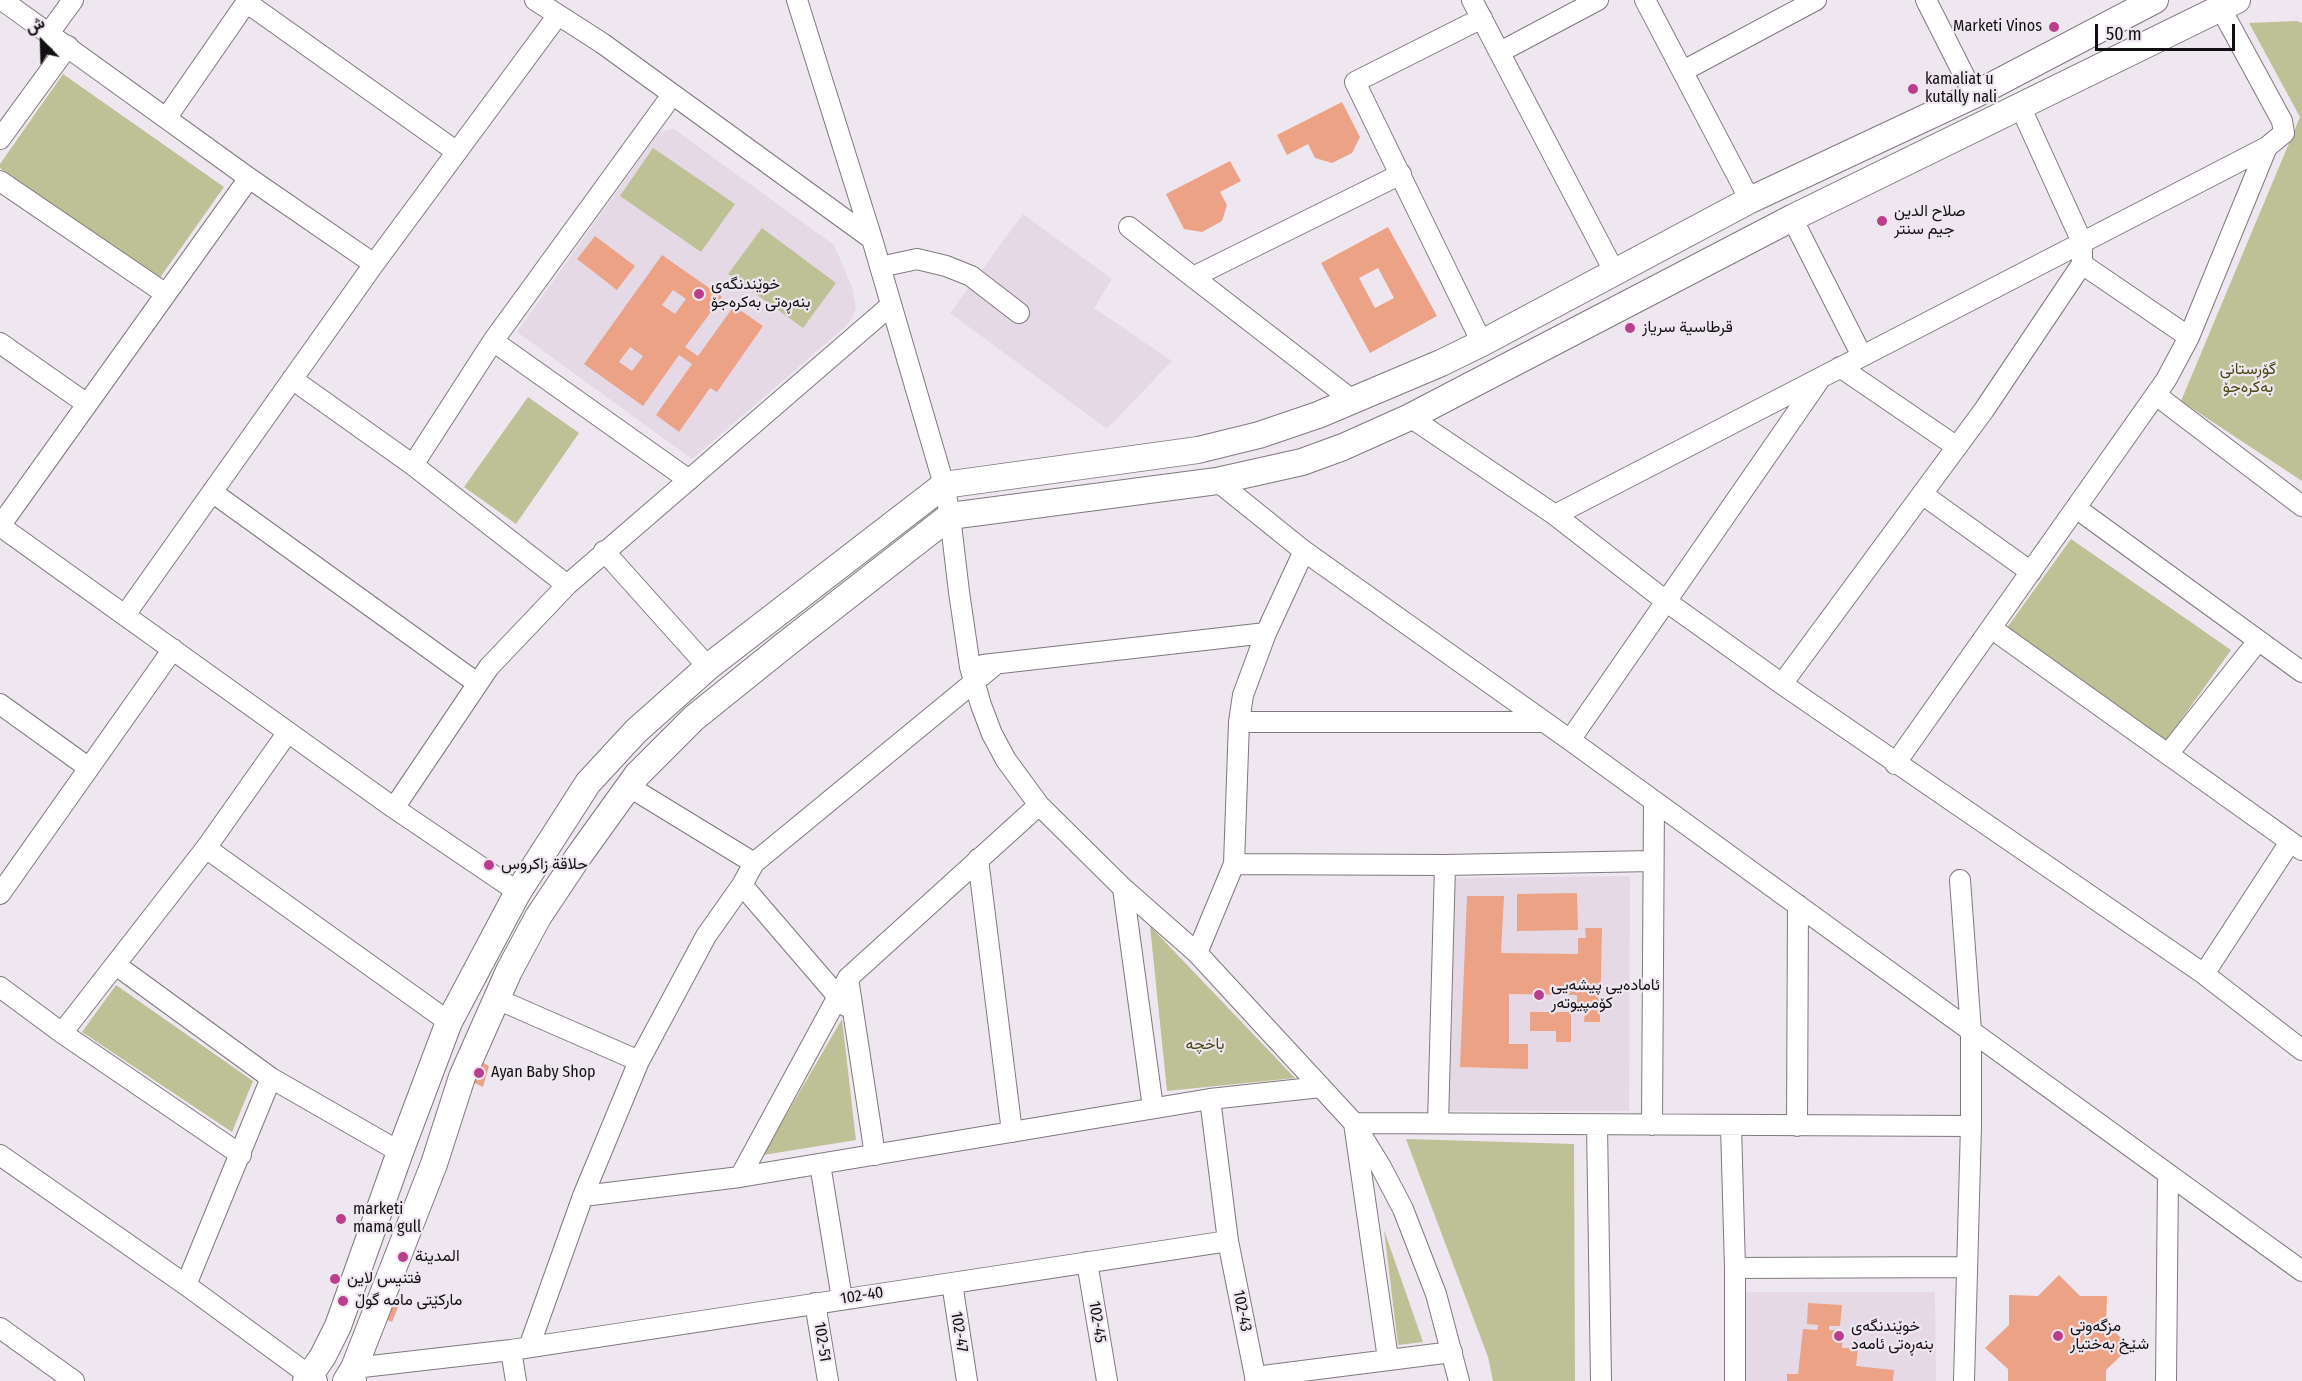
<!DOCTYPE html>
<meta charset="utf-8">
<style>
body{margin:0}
#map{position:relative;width:2302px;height:1381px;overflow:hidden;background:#eee7ef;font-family:"Fira Sans Condensed",Vazirmatn,sans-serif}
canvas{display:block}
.north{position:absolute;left:12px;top:12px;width:60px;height:60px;-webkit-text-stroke:4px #eee7ef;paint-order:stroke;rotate:337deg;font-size:16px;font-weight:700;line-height:24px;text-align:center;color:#131013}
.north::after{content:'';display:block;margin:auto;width:21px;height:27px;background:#131013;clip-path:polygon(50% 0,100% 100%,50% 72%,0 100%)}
.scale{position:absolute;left:2095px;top:24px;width:140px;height:27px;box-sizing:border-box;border:3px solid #131013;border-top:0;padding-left:8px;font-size:18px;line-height:21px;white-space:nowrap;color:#131013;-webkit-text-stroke:4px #eee7ef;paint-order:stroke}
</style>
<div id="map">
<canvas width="2302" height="1381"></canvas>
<div class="north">ش</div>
<div class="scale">50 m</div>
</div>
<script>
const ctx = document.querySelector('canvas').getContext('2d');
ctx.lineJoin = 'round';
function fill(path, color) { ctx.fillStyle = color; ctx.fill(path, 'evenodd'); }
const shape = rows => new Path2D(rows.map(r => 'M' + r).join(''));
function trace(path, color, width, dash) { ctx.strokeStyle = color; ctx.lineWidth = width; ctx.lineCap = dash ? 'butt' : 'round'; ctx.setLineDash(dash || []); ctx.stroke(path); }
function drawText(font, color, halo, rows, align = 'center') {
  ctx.font = font + ' "Fira Sans Condensed",Vazirmatn,sans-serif'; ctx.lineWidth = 4.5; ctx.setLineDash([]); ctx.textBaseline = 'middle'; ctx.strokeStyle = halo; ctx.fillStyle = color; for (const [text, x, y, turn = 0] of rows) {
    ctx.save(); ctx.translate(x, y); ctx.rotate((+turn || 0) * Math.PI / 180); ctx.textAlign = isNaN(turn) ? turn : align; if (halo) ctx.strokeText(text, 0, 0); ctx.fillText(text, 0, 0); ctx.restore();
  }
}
fill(shape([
 [674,129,834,245,852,287,856,308,851,320,845,327,692,459,517,332,659,132],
 [1023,214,1112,279,1094,308,1172,361,1107,429,950,313],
 [1630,876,1629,1111,1447,1111,1450,878],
 [1742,1292,1935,1292,1936,1381,1743,1381]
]), '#e6d9e6');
fill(shape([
 [2297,21,2302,23,2302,481,2181,401,2300,117,2249,23],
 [63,74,224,187,159,279,0,168,0,164],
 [653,148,735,204,701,252,620,196],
 [762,228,836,283,803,328,728,274],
 [528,397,579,433,516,524,464,487],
 [2071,539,2231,650,2166,741,2006,629],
 [1150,926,1295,1078,1167,1091],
 [116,985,253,1081,232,1132,82,1032],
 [842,1019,856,1140,763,1155],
 [1406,1139,1574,1144,1575,1381,1493,1381,1488,1357],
 [1384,1230,1423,1342,1398,1345]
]), '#bec196');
fill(shape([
 [1342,102,1360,137,1352,153,1332,163,1315,158,1308,144,1287,155,1277,135],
 [1230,161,1241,181,1220,192,1227,205,1222,221,1202,232,1184,229,1166,194],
 [1388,227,1437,316,1370,353,1321,263],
 [1378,268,1394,298,1375,308,1359,278],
 [595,236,635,266,617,290,577,259],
 [662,255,722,297,685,347,698,356,734,306,763,326,717,392,710,388,679,432,656,415,692,364,679,355,643,406,584,364],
 [673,290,686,299,675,314,662,305],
 [630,347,643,356,632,371,619,362],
 [1577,893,1578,930,1517,931,1517,894],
 [1467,896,1504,896,1501,953,1578,954,1578,938,1586,938,1585,928,1602,928,1600,1022,1584,1022,1585,1011,1577,1011,1577,995,1509,994,1509,1044,1528,1044,1528,1069,1460,1067],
 [1530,1012,1571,1012,1571,1042,1556,1042,1556,1031,1530,1031],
 [476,1059,489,1066,483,1087,468,1080],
 [2059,1275,2080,1296,2107,1296,2106,1323,2130,1347,2106,1370,2106,1381,2008,1381,2008,1369,1985,1348,2009,1325,2009,1295,2038,1296],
 [384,1293,401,1300,392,1322,376,1315],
 [1808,1303,1842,1305,1840,1326,1829,1326,1829,1330,1843,1331,1842,1348,1858,1348,1856,1366,1894,1370,1893,1381,1787,1381,1787,1374,1798,1374,1803,1329,1817,1330,1818,1325,1807,1324]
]), '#eca385');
const minor = shape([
 [2,0,249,178,374,264],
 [535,0,602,43,872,239],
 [797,0,872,239,944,485,950,516,959,592,970,667,981,705,992,734,1006,760,1039,805,1123,888,1197,953,1354,1123,1381,1167,1403,1209,1436,1294,1459,1381],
 [1472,0,1614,271],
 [1645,0,1750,200],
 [1926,0,1974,95],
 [246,2,457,152],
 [49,33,73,0],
 [1500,52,1598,0],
 [1683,71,1816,0],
 [167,117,248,0],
 [0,139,68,46],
 [249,178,0,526,394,808,518,892],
 [0,181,166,294],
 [1792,218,1862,356],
 [1129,227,1193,277],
 [2082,264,2189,337],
 [880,267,917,259,946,266,971,276,1019,313],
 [493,341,689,480],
 [0,343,87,404],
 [1482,343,1355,82,1482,18],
 [1840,367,1957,447],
 [292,379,413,465,567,585],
 [2156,395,2302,506],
 [1352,400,1193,277,1401,174],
 [1410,417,1555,515,1667,602,1782,684,2204,974,2302,1050],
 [413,465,493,341,672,95],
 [1217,481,1304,551,1570,740,2302,1271],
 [212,492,477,683],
 [1922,494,2031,572],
 [2076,508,2302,672],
 [1555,515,2267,147,2284,133,2282,121,2220,7],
 [604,551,708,667],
 [125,615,374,264,558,15],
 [1991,628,2302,850],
 [983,665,1266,633],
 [1782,684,1984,410,2082,264,2082,242,2020,106],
 [0,704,89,768],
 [1239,722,1544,722],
 [1570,740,1820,379],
 [2168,754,2258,641],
 [1895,764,2166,380,2189,337,2267,147],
 [628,786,754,863],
 [394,808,489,667,567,585,890,306],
 [206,848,449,1022],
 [978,859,1012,1132],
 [1234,864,1445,865,1653,861],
 [1960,880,1971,1031,1971,1126,1964,1381],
 [742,885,846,1006],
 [1123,888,1153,1108],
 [0,894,173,649],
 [1197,953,1234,864,1239,722,1243,695,1266,633,1304,551],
 [116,965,271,1078],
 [2204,974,2290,842],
 [848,978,875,1155],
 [0,987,62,1033,241,1155],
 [497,999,639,1061],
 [62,1033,206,848,288,732],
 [1438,1123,1445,865],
 [1597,1125,1601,1381],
 [1652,1125,1654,801],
 [1731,1126,1735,1268,1735,1381],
 [1797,1126,1798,905],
 [0,1155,186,1285,317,1381],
 [820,1164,842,1299],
 [740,1177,848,978,1039,805],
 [583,1196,740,1177,1210,1099,1321,1087],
 [1228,1241,1256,1381],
 [1087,1262,1107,1381],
 [1735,1268,1967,1267],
 [952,1283,967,1381],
 [186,1285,271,1078,400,1152],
 [815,1303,828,1381],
 [0,1328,74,1381],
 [529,1347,583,1196,639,1061,706,936,742,885,754,863,996,664],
 [511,1350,516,1381],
 [1388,1359,1354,1123,1971,1126],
 [1255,1377,1452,1352],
 [356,1380,354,1368,511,1350,1228,1241,1210,1099],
 [2166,1381,2168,1175]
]);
const major = shape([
 [306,1381,323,1356,338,1326,400,1152,449,1022,518,892,588,783,636,731,708,667,944,485,1198,450,1259,435,1318,415,1441,363,1482,343,1750,200,1974,95,2155,0],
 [346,1381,354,1368,434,1164,462,1077,509,971,538,917,578,857,637,775,694,718,786,644,950,516,1217,481,1302,462,1343,447,1410,417,1792,218,2237,0]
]);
trace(minor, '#7f787f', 22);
trace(major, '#7f787f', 28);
trace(minor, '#fff', 20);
trace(major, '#fff', 26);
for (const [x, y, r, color] of [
 [2054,27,6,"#bb3e8e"],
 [1913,89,6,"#bb3e8e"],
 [1882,221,6,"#bb3e8e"],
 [699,294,6,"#bb3e8e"],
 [1630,328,6,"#bb3e8e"],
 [489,865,6,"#bb3e8e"],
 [1539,995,6,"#bb3e8e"],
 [479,1073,6,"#bb3e8e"],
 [341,1219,6,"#bb3e8e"],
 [403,1257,6,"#bb3e8e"],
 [335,1279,6,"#bb3e8e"],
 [343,1301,6,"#bb3e8e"],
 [1839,1336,6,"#bb3e8e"],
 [2058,1336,6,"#bb3e8e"]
]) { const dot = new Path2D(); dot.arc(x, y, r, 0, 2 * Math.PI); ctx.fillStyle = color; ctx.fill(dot); trace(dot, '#eee7ef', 2); }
drawText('16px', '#131013', '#eee7ef', [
 ["Marketi Vinos",2042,27,"right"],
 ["kamaliat u",1925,80],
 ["kutally nali",1925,98],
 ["صلاح الدين",1894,212],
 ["جيم سنتر",1894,230],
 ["خوێندنگەی",711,285],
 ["بنەڕەتی بەکرەجۆ",711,303],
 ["قرطاسية سرياز",1642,328],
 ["حلاقة زاکروس",501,865],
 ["ئامادەیی پیشەیی",1551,986],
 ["کۆمپیوتەر",1551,1004],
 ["Ayan Baby Shop",491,1073],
 ["marketi",353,1210],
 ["mama gull",353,1228],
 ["المدينة",415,1257],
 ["فتنيس لاين",347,1279],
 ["مارکێتی مامە گوڵ",355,1301],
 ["خوێندنگەی",1851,1327],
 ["بنەڕەتی ئامەد",1851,1345],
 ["مزگەوتی",2070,1327],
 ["شێخ بەختیار",2070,1345]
], 'left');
drawText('16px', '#484911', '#eee7ef', [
 ["گۆڕستانی",2248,370],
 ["بەکرەجۆ",2248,388],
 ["باخچە",1205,1045]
]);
drawText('16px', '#131013', '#eee7ef', [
 ["102-40",862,1296,-9],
 ["102-43",1242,1311,79],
 ["102-45",1097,1322,81],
 ["102-47",959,1332,81],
 ["102-51",822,1342,81]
]);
</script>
